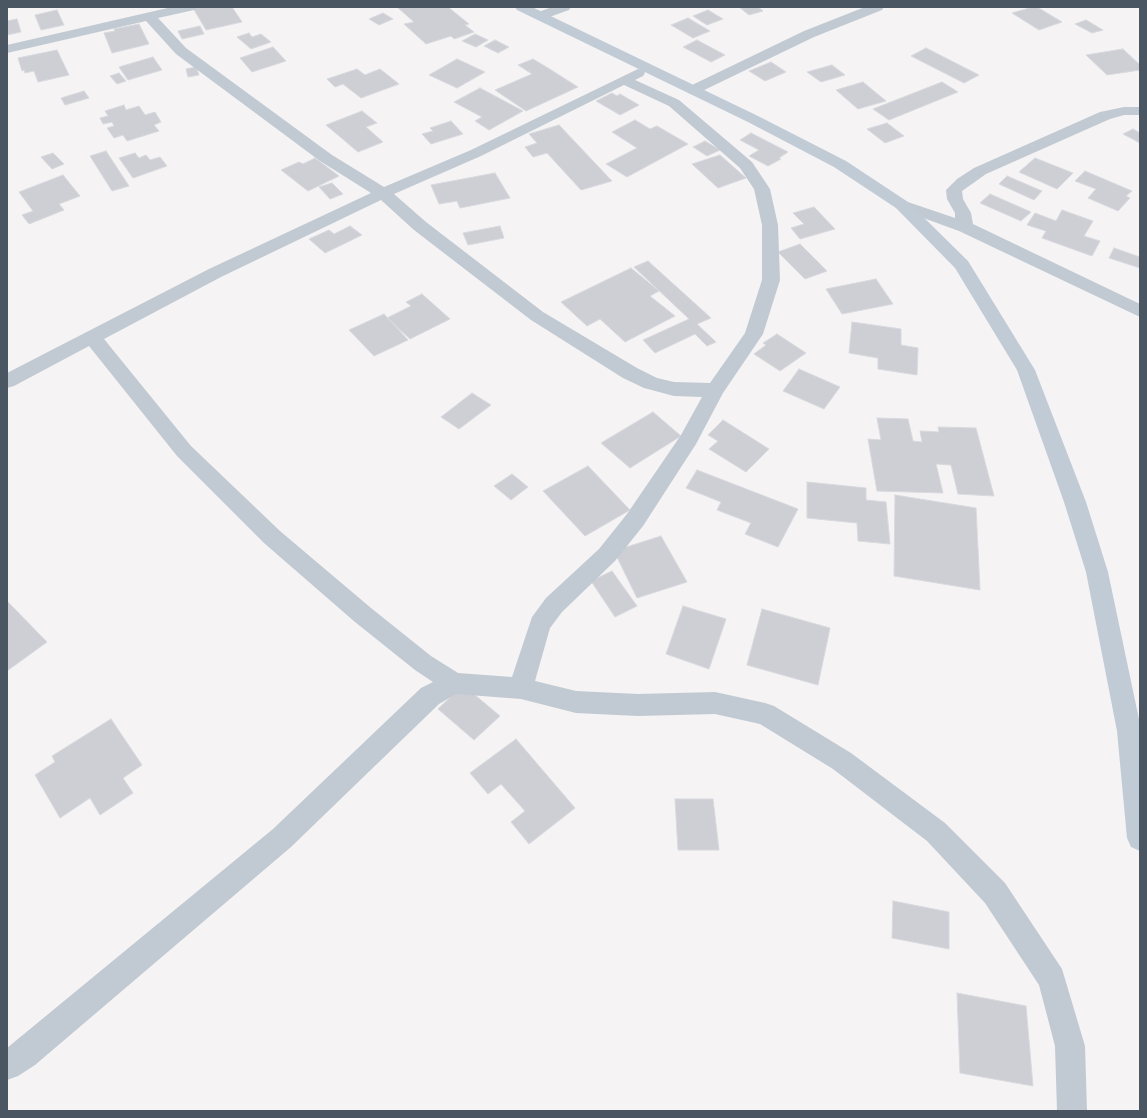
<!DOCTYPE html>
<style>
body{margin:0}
#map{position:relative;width:1147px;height:1118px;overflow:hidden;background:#f5f3f3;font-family:"Source Sans 3",sans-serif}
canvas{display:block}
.frame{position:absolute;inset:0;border:8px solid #4a5661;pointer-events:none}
</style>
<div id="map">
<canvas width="1147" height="1118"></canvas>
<div class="frame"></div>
</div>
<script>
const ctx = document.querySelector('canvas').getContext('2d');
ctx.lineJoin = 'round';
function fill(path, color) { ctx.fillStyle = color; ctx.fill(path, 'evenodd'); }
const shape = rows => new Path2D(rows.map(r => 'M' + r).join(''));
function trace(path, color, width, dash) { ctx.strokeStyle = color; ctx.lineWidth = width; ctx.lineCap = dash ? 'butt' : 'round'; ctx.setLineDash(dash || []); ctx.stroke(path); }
const building = shape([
 [196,7,232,7,242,22,206,30,193,8,196,7],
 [397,7,448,7,469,24,465,25,474,32,454,39,451,36,426,44,404,24,414,22,397,7],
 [739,7,758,7,763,11,749,15,739,7],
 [1033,7,1037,7,1062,22,1039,30,1012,13,1033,7],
 [57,10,64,25,41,30,35,15,57,10],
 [708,10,723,19,707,25,693,16,708,10],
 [383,13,393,19,379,25,369,19,383,13],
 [688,18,710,31,693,38,671,25,688,18],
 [17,19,21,32,7,35,7,21,17,19],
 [1086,20,1103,30,1092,33,1075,24,1086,20],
 [139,24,149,44,112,53,104,33,115,31,114,29,139,24],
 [200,26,204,34,182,39,178,31,200,26],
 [249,33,252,37,261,34,271,42,251,49,237,37,249,33],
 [475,34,488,40,476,47,462,41,475,34],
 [495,40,509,47,498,53,484,46,495,40],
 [697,40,725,55,711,62,683,47,697,40],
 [273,47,286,61,252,72,240,58,273,47],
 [926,48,979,75,964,83,911,56,926,48],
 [1123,49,1140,65,1140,70,1107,75,1086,55,1123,49],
 [57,50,69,75,38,82,34,71,25,73,24,70,22,71,18,58,57,50],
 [153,57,162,70,128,80,119,67,153,57],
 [457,59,485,72,457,88,429,75,457,59],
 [533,59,548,68,578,87,526,111,495,90,532,74,518,65,533,59],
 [771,62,786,72,765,81,749,71,771,62],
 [832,65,845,75,821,82,807,72,832,65],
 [196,67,199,75,188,77,186,69,196,67],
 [357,69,365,75,380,69,399,84,361,98,343,84,335,87,327,79,357,69],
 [119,73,126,81,117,84,110,76,119,73],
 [863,82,886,101,858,109,836,90,863,82],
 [942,82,958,92,889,120,873,109,942,82],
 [480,88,523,111,489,130,475,121,482,117,454,102,480,88],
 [84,91,89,98,65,105,61,98,84,91],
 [612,93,617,96,620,94,639,105,620,115,596,101,612,93],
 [124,105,126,110,139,106,145,115,155,112,161,122,154,125,159,131,127,141,123,135,114,138,107,128,114,126,112,122,103,124,100,118,108,116,105,111,124,105],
 [362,111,377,123,366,127,383,142,358,152,326,125,362,111],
 [635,120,650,129,657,126,688,144,627,177,606,164,637,148,612,132,635,120],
 [451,121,463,134,431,144,422,134,433,131,430,128,451,121],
 [887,123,904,136,885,143,867,129,887,123],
 [559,125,612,181,581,190,547,153,533,157,525,147,537,143,529,134,559,125],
 [1133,129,1140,133,1140,143,1123,134,1133,129],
 [751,133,788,152,779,158,781,159,768,166,749,156,759,150,740,140,751,133],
 [705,141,720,150,707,156,693,147,705,141],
 [106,151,129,186,112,191,90,156,106,151],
 [53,153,64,164,52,169,41,157,53,153],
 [135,153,139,158,146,155,150,160,160,157,167,166,133,178,119,158,135,153],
 [720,155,746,178,718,188,692,164,720,155],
 [315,158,339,176,308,191,281,170,299,162,303,164,315,158],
 [1035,158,1073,173,1057,189,1019,172,1035,158],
 [1085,171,1132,191,1126,196,1130,198,1118,211,1088,198,1096,189,1075,181,1085,171],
 [495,173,510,198,460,208,457,201,439,204,431,185,495,173],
 [63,175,80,196,59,204,64,210,29,224,22,215,33,211,19,192,63,175],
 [1007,176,1042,191,1034,200,999,184,1007,176],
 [332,183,343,194,330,199,319,187,332,183],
 [990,194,1031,212,1021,221,980,203,990,194],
 [814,207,835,229,800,239,791,228,804,224,793,213,814,207],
 [1062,210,1093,221,1084,236,1100,241,1092,256,1042,238,1046,231,1027,225,1035,213,1056,221,1062,210],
 [350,226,362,235,325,253,309,239,329,230,334,234,350,226],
 [500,226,504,238,468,245,463,233,500,226],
 [800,244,827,271,805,279,778,252,800,244],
 [1114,248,1140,257,1140,268,1109,258,1114,248],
 [648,261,711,318,697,324,716,342,707,346,695,334,655,353,643,340,689,319,634,267,648,261],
 [631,268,659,291,650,296,675,316,625,342,600,319,587,326,561,302,631,268],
 [876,279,893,304,842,314,826,289,876,279],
 [422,294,450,319,410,339,387,318,411,306,406,302,422,294],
 [384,314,408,340,374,356,349,330,384,314],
 [852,322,901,329,901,345,918,348,917,375,878,369,878,358,849,353,852,322],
 [777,334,806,353,780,371,754,354,766,345,763,343,777,334],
 [799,369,840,387,824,409,783,391,799,369],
 [472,393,491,405,459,429,441,417,472,393],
 [653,412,681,436,630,468,601,443,653,412],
 [877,418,908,419,913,441,922,442,920,431,939,432,938,427,976,428,994,496,958,494,951,465,936,464,943,493,877,491,868,439,881,440,877,418],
 [723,420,769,449,746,472,709,449,718,441,708,435,723,420],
 [588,466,630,510,585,536,543,491,588,466],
 [697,470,798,509,778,547,745,534,751,523,717,510,721,502,686,488,697,470],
 [512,474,528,487,511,500,494,486,512,474],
 [807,482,866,488,866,500,886,502,890,544,858,541,857,523,807,518,807,482],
 [895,495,976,508,980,590,894,576,895,495],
 [661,536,687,582,637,598,614,551,661,536],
 [612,571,637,606,615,617,591,581,612,571],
 [7,601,47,642,7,671,7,601],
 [683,606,726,619,709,669,666,654,683,606],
 [762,609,830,628,818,685,747,665,762,609],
 [463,685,500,716,474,740,438,709,463,685],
 [111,719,142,765,123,778,133,793,100,815,90,798,60,818,35,775,55,762,52,756,111,719],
 [516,739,575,808,529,844,511,822,525,811,501,784,488,794,470,773,516,739],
 [675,799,713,799,719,850,678,850,675,799],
 [893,901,949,912,949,949,892,938,893,901],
 [957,993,1026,1006,1033,1086,960,1073,957,993]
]);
fill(building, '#cdcfd5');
trace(building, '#d7d9de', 1);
fill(shape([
 [172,7,196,7,194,10,158,18,186,48,332,155,384,187,471,150,638,69,643,70,645,73,643,76,635,80,679,100,752,162,770,189,778,225,780,280,763,334,723,393,696,444,643,526,615,561,562,612,550,628,535,681,576,691,638,694,715,692,765,703,774,706,851,753,945,823,1005,883,1062,969,1085,1046,1087,1111,1057,1111,1055,1046,1039,985,985,903,927,841,833,769,760,724,715,714,638,716,576,713,521,699,456,694,439,704,291,847,35,1065,18,1076,7,1080,7,1048,273,829,421,688,433,682,415,670,355,622,264,543,177,456,89,346,14,386,7,388,7,373,209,269,371,193,320,161,176,54,146,21,7,53,7,45,172,7],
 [624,85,669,106,740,168,754,189,762,225,762,280,745,333,710,383,674,382,657,378,637,368,543,312,426,222,394,194,481,156,624,85],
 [381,200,414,230,531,320,623,378,644,388,674,396,702,397,681,435,627,514,599,549,546,598,532,617,512,677,458,673,431,656,371,608,280,531,191,446,104,339,221,277,381,200],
 [552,7,571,7,569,10,541,20,536,19,534,16,536,13,552,7],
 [865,7,884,7,882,10,814,37,698,93,693,94,688,93,686,90,688,87,804,31,865,7],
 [1124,107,1140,107,1140,115,1124,115,1110,119,986,174,962,191,963,199,971,213,973,224,1140,304,1140,317,959,231,896,208,894,205,896,202,902,200,955,218,955,213,947,199,946,190,957,179,974,168,1100,112,1124,107]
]), '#c1cad2');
fill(shape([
 [515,7,532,7,758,116,846,161,908,202,968,261,1035,370,1086,502,1108,572,1140,724,1140,851,1131,847,1127,838,1117,731,1086,572,1064,502,1017,370,955,268,896,208,834,167,748,122,517,10,515,7]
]), '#c1cbd6');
</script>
